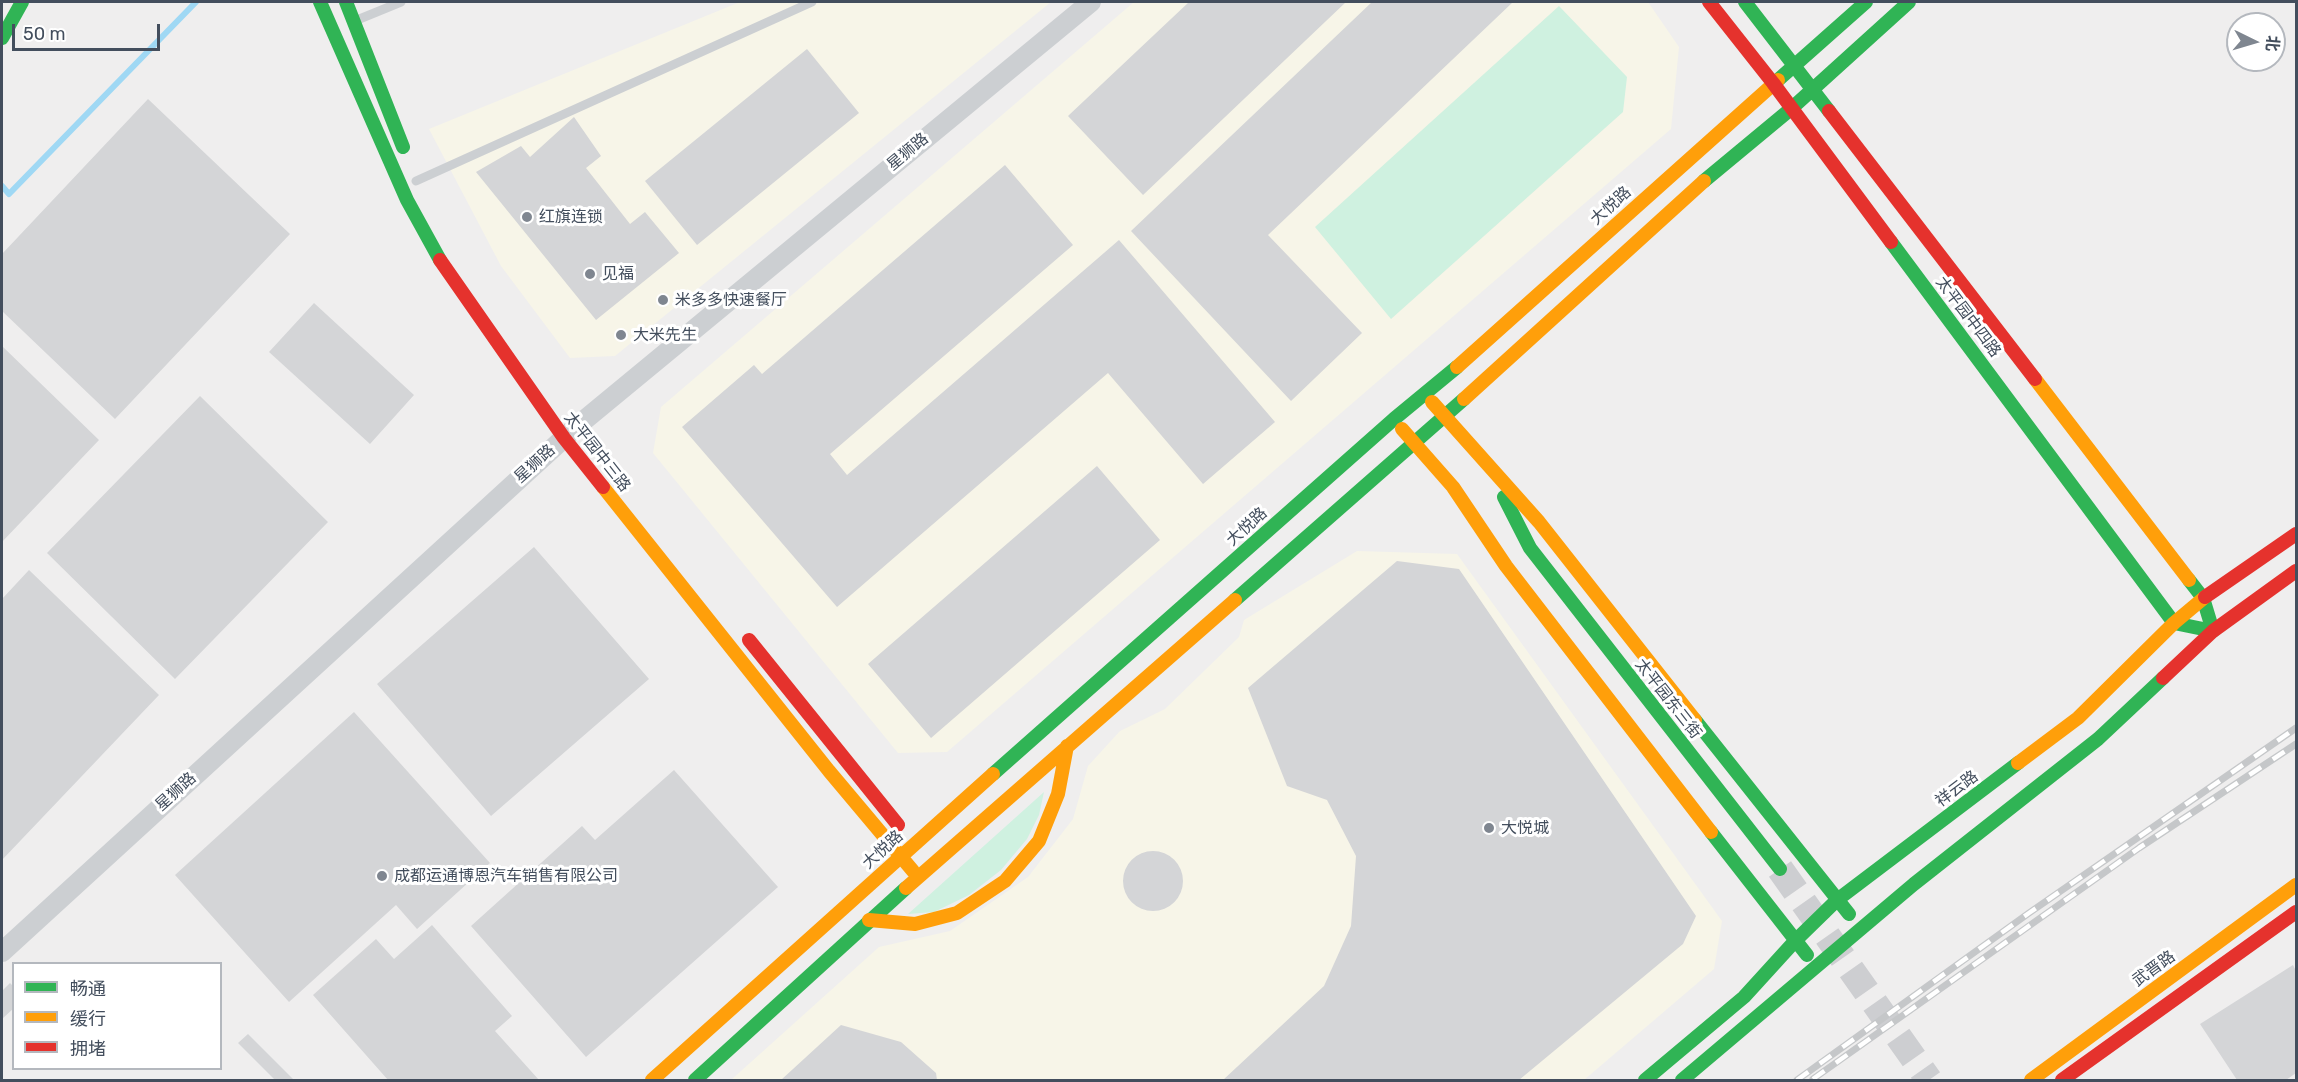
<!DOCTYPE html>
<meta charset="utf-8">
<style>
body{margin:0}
#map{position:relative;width:2298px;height:1082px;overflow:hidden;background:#efeeee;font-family:Rubik,"Noto Sans SC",sans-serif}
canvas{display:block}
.frame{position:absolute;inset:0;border:3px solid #434e5d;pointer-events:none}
.legend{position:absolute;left:12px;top:962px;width:210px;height:108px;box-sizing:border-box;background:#fff;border:2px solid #b4b8be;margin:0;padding:8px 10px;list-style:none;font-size:18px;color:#434e5d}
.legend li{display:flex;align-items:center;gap:12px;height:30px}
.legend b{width:30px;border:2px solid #b4b8be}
.north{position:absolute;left:2226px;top:12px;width:60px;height:60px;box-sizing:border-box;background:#fff;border:2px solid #b4b8be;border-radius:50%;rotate:95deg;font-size:16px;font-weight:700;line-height:24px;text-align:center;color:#434e5d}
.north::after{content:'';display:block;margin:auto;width:21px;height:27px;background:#7f8690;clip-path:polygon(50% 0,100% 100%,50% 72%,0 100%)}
.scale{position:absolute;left:12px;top:24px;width:148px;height:27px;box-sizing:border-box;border:3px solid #434e5d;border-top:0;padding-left:8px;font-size:18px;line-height:21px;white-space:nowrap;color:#434e5d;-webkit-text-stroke:4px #fff;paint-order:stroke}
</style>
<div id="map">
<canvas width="2298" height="1082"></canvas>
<div class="frame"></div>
<ul class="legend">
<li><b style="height:8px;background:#30b455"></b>畅通</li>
<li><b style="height:8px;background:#ff9f0a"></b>缓行</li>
<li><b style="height:8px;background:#e5322d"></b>拥堵</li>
</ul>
<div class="north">北</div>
<div class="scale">50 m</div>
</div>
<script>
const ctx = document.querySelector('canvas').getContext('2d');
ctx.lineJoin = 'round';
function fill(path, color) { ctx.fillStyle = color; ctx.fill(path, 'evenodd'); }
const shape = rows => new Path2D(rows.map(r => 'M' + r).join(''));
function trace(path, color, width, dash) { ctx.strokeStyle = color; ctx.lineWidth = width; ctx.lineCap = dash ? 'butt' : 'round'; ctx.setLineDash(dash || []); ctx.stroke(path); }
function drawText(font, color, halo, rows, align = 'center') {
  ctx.font = font + ' Rubik,"Noto Sans SC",sans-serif'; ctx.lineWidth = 6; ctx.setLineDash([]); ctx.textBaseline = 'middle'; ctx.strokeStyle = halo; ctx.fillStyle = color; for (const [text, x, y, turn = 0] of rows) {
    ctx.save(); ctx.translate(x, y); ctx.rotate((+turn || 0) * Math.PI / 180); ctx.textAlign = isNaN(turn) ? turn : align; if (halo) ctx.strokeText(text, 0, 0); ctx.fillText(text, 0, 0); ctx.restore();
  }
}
fill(shape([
 [740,2,1051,2,615,356,570,358,501,266,429,129],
 [1134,2,1648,2,1679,47,1671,129,947,752,898,753,653,453,661,407],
 [1357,551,1457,554,1722,921,1714,969,1584,1080,731,1080,879,947,950,931,1028,877,1073,819,1088,766,1120,731,1165,709,1239,637,1244,620]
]), '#f7f5e8');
fill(shape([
 [1559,6,1627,77,1623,112,1391,319,1315,227],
 [1044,792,1039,815,1027,839,1001,870,969,895,934,912,908,914]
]), '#cff1e0');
trace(shape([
 [2,186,9,194,196,2]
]), '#9fd8f4', 6);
fill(shape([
 [1189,2,1346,2,1143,195,1068,116],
 [1372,2,1513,2,1268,235,1362,333,1291,401,1131,231],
 [807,49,859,113,697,245,645,181],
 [148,99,290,234,115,419,2,311,2,254],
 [574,117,601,156,586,168,630,224,645,212,679,253,596,320,476,172,521,146,530,157],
 [1005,165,1073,245,830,454,847,475,1119,240,1275,422,1203,484,1108,373,837,607,682,427,754,365,762,374],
 [314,303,414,395,370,444,269,352],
 [2,346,99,440,2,542],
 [200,396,328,522,175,679,47,553],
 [1097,466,1160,540,931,738,868,664],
 [534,547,649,679,491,816,377,684],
 [1397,561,1459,569,1696,916,1683,944,1519,1080,1223,1080,1324,986,1351,926,1356,856,1327,800,1287,786,1248,688],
 [29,570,159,695,2,860,2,599],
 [354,712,490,863,417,929,396,905,289,1002,175,875],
 [674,770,778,887,586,1057,471,926,582,826,595,840],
 '1123 881a30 30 0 1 1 60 0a30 30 0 1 1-60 0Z',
 [432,925,512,1016,495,1031,539,1080,388,1080,313,995,376,939,394,959],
 [2293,965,2296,971,2296,1073,2286,1080,2237,1080,2200,1024],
 [10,983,14,987,14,1008,2,1019,2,991],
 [841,1025,901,1042,936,1073,937,1080,781,1080],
 [248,1034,294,1080,275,1080,238,1043]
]), '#d4d5d7');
trace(shape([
 [1780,869,1929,1080]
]), '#cdced1', 27, [27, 14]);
trace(shape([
 [357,20,401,2],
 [416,181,812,2]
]), '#cccfd2', 9);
trace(shape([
 [2,952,576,427,1091,2]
]), '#cccfd2', 20);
trace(shape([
 [320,2,407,200,440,260],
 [346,2,403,147],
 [1745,2,1829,111],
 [2,38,22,2],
 [1778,80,1866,2],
 [1704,181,1792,108,1909,2],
 [1891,242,2174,623,2213,631,2203,598,2189,580],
 [1504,497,1530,548,1780,869],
 [1235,600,1464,399],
 [1695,720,1849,914],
 [993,774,1394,419,1457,367],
 [1711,832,1807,955],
 [695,1080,906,888],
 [1645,1080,1744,997,1795,941,1837,900,2018,763],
 [1682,1080,1914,884,2098,739,2163,678]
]), '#30b455', 14);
trace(shape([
 [1457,367,1778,80],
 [2035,379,2189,580],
 [1464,399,1704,181],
 [1432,402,1539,522,1695,720],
 [1402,429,1453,487,1506,566,1711,832],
 [603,487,829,771,913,871],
 [2018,763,2078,718,2174,623,2205,597],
 [906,888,1235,600],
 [869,920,915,924,957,913,1005,881,1039,841,1058,794,1067,746],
 [652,1080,993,774],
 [2031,1080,2296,885]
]), '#ff9f0a', 14);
trace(shape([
 [1709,2,1773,83,1891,242],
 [1829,111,2035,379],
 [440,260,564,438,603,487],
 [2205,597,2296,534],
 [749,640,898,825],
 [2163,678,2213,631,2296,571],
 [2062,1080,2296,912]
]), '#e5322d', 14);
const rail = shape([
 [1813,1079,2139,848,2296,744],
 [1797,1080,2029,913,2296,728]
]);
trace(rail, '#c5c7c9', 7);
trace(rail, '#fff', 4.5, [14]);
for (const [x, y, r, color] of [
 [527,217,6,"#7f8690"],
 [590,274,6,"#7f8690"],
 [663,300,6,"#7f8690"],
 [621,335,6,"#7f8690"],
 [1489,828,6,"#7f8690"],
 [382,876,6,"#7f8690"]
]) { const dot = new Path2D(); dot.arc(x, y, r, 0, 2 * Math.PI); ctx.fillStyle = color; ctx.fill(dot); trace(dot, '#fff', 2); }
drawText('16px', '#434e5d', '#fff', [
 ["星狮路",908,152,-40],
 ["大悦路",1611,206,-42],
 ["太平园中四路",1968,317,53],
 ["太平园中三路",597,452,52],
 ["星狮路",535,464,-42],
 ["大悦路",1247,527,-42],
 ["太平园东三街",1668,699,52],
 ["祥云路",1957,789,-37],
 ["星狮路",176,792,-42],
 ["大悦路",883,850,-42],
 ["武晋路",2154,969,-36]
]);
drawText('16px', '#434e5d', '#fff', [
 ["红旗连锁",539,217],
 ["见福",602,274],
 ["米多多快速餐厅",675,300],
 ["大米先生",633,335],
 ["大悦城",1501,828],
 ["成都运通博恩汽车销售有限公司",394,876]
], 'left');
</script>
